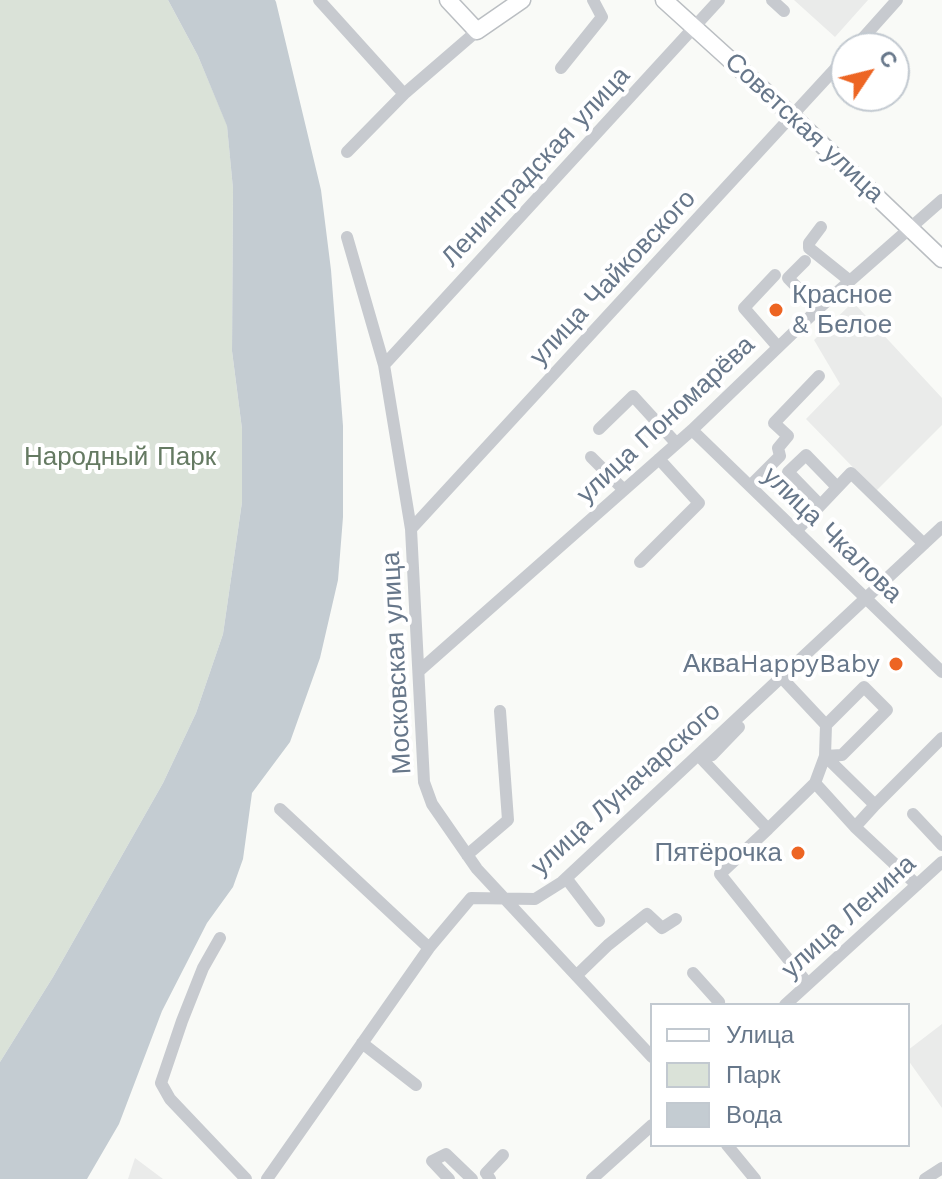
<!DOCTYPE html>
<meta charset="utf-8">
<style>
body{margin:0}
#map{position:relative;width:942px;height:1179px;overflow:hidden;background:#f9faf7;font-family:"Work Sans",sans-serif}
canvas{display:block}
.legend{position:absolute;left:650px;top:1003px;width:260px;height:144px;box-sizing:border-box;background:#fff;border:2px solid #c2c9d0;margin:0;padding:10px 14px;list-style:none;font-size:24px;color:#67778a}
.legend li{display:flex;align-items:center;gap:16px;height:40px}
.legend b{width:40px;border:2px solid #c2c9d0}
.north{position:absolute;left:830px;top:32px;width:80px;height:80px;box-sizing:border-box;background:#fff;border:2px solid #c2c9d0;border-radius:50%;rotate:55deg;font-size:22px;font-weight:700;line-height:32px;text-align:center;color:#67778a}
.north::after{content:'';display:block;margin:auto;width:28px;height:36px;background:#ed6523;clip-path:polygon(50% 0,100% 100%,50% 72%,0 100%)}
</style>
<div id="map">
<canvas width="942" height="1179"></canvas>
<ul class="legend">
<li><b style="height:10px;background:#fff"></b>Улица</li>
<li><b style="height:22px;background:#dae2d8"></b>Парк</li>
<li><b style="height:22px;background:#c4ccd2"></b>Вода</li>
</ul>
<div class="north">С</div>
</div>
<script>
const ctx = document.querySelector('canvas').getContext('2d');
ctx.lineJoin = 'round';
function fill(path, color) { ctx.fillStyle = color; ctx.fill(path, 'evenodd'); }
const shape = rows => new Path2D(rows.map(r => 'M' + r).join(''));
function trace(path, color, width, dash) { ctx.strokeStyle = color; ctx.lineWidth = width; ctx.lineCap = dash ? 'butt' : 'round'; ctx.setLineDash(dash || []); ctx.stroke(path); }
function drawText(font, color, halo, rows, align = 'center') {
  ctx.font = font + ' "Work Sans",sans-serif'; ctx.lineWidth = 8; ctx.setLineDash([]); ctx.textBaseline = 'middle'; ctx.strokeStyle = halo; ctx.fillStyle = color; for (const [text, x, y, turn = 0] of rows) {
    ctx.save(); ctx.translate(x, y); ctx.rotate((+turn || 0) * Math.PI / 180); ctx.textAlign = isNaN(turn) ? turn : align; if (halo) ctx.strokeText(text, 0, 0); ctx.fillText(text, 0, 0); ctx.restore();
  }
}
fill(shape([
 [794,0,868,0,835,37],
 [853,302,942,398,942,425,876,491,806,419,840,384,814,340],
 [942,1024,942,1108,908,1060,908,1050],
 [135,1158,163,1179,128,1179]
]), '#eaebea');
fill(shape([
 [0,0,168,0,198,56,227,125,233,189,232,351,242,429,242,502,223,634,196,713,163,783,53,977,0,1062]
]), '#dae2d8');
fill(shape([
 [168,0,275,0,276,2,321,190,331,270,343,426,343,517,338,580,320,658,290,742,252,793,243,859,233,887,207,923,162,1011,119,1124,87,1179,0,1179,0,1062,53,977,163,783,196,713,223,634,242,502,242,429,232,351,233,189,227,126,198,56]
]), '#c4ccd2');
const major = shape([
 [448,0,477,31,522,0],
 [664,0,792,116,942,259]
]);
trace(major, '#babec2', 19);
trace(shape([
 [319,0,404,94],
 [772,0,784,11],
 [854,48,897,0],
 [561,68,602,17,593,0],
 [347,152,404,94,477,31],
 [821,227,809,243,809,248,850,281],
 [347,237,384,365,411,529,424,782,432,804,477,869,652,1057],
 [805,261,788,278,818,309],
 [775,275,744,308,778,347],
 [384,365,719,0],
 [599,429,633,396,676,443],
 [692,430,942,672],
 [591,457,624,490],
 [750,486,780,456,778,448,788,436,774,423,819,376],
 [820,505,788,472,806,455,837,487],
 [411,529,846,57],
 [796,531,851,473,924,544],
 [640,562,699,503,659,459],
 [419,671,692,430,818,309,942,200],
 [781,677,826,725,825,756,875,805,942,738],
 [703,750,712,755,739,727],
 [698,755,768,829,815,783,855,827,917,885],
 [815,783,825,756,842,755,887,710,864,687,826,725],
 [280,809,429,948],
 [913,814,942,845],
 [855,827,875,805],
 [768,829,720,874,808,984],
 [467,855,508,820,500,711],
 [566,878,599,921],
 [220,938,203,968,182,1021,161,1083,170,1099,246,1179],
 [693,973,719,1002,717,1005],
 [577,975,608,945,647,914,662,928,676,919],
 [785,1005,942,862],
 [362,1043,416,1085],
 [727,1145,755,1179],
 [267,1179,429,948,471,898,535,899,562,882,942,527],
 [449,1179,432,1161,446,1154,472,1179],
 [490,1179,486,1173,503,1155],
 [592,1179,652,1125],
 [925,1179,942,1168]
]), '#c7cacf', 12);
trace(major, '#fff', 16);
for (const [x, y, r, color] of [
 [776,310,8,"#ed6523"],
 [896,664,8,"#ed6523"],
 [798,853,8,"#ed6523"]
]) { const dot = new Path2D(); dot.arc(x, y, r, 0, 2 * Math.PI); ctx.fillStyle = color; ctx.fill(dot); trace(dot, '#fff', 3); }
drawText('26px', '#67778a', '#fff', [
 ["Советская улица",804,128,43],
 ["Ленинградская улица",536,167,-47],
 ["улица Чайковского",613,278,-47],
 ["улица Пономарёва",666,420,-43],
 ["улица Чкалова",832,535,44],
 ["Московская улица",397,663,-93],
 ["улица Луначарского",626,789,-42],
 ["улица Ленина",849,917,-42]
]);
drawText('26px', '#67778a', '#fff', [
 ["Красное",792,295,"left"],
 ["& Белое",792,325,"left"],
 ["АкваHappyBaby",880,664],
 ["Пятёрочка",782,853]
], 'right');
drawText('26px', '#657a62', '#fff', [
 ["Народный Парк",120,457]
]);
</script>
